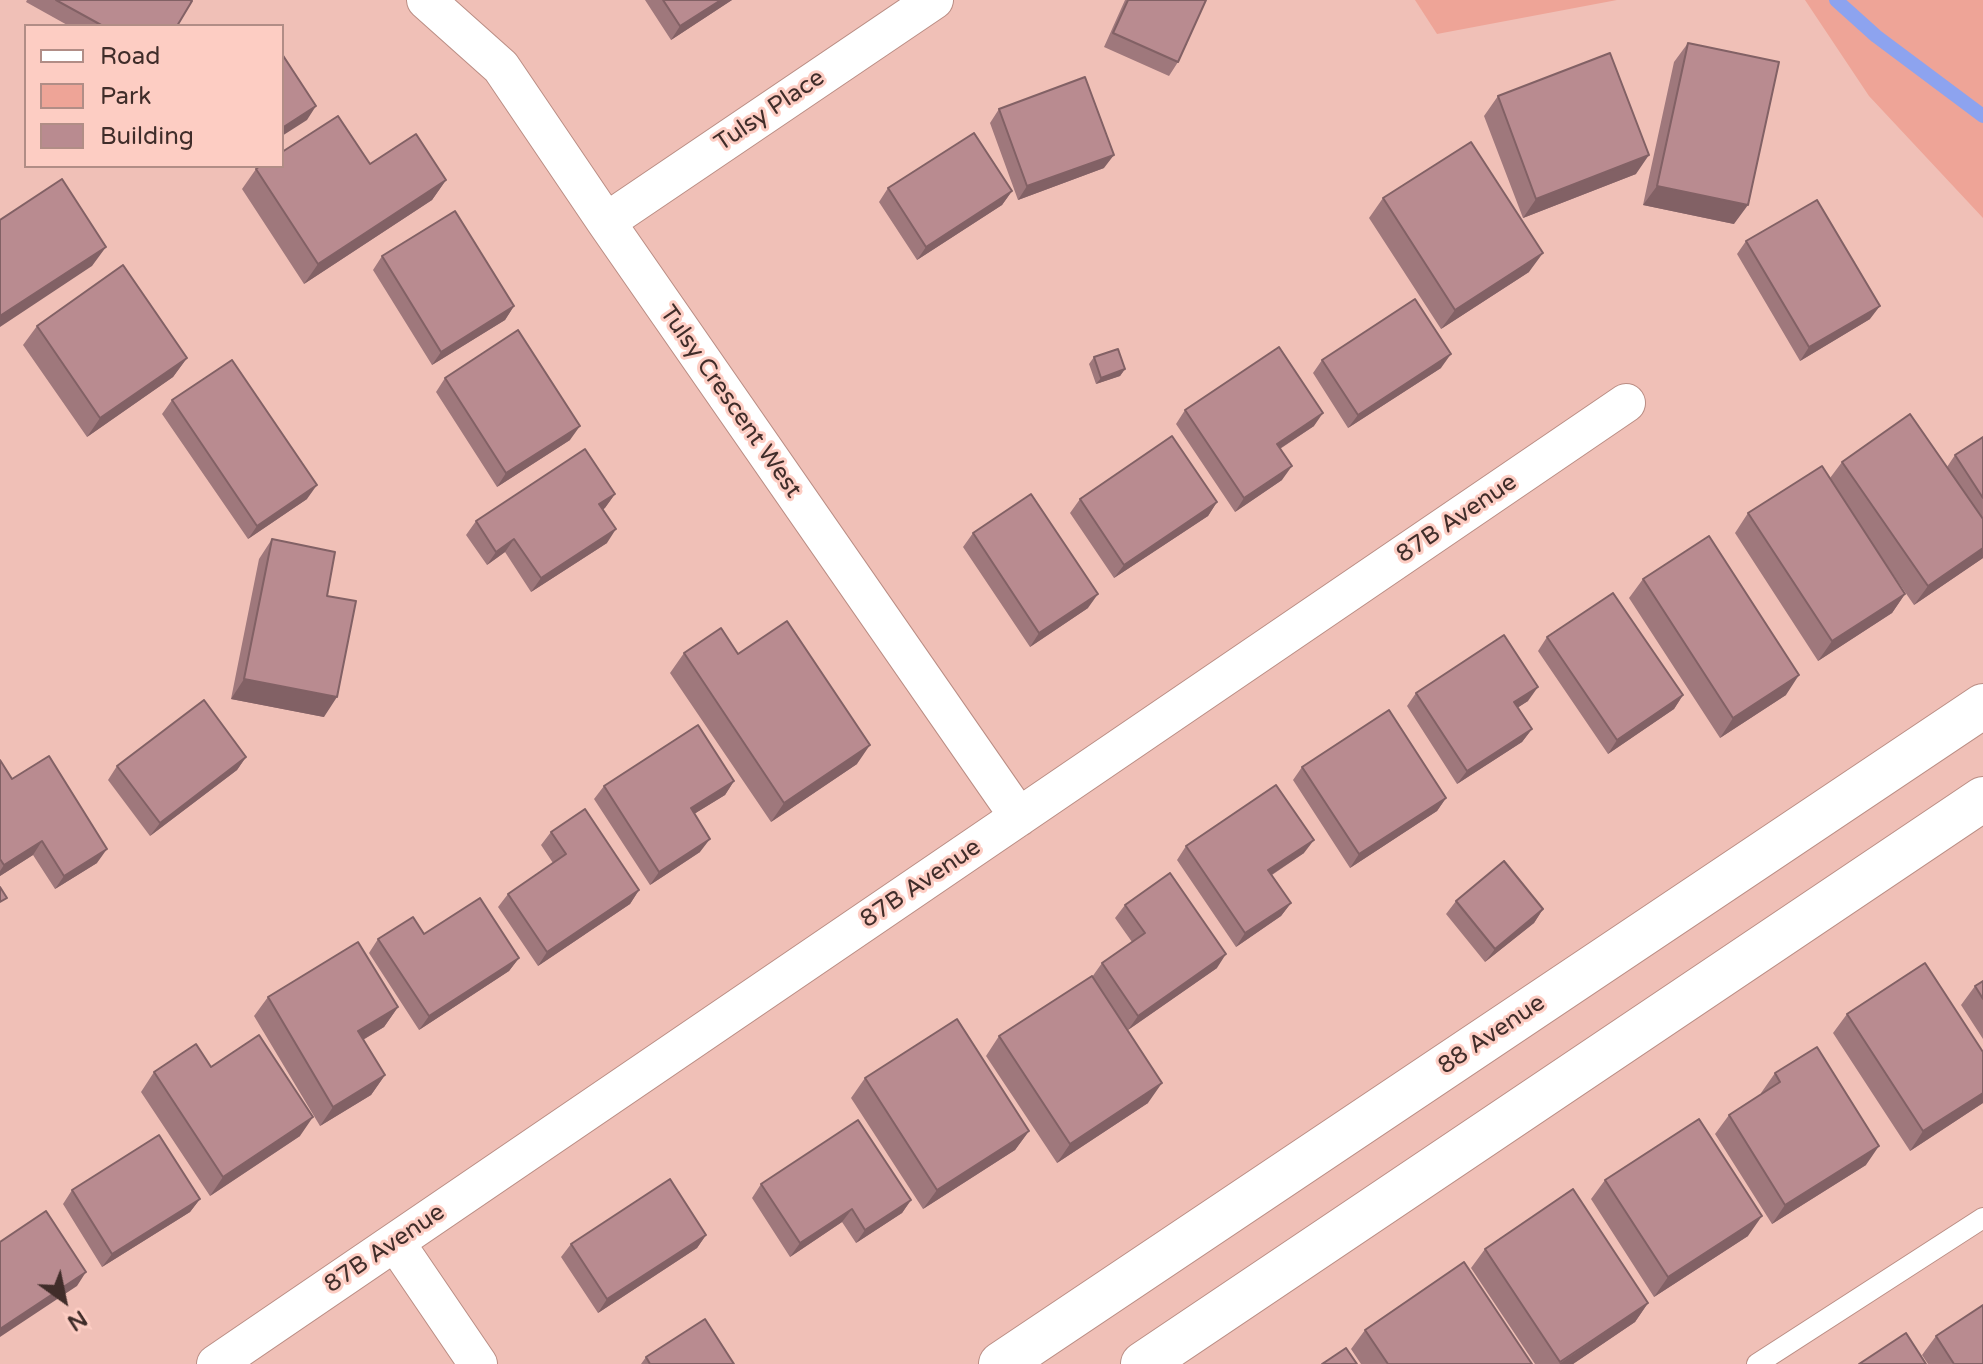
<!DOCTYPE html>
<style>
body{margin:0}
#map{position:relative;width:1983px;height:1364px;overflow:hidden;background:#f0c0b7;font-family:"Varela Round",sans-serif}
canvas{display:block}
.legend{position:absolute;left:24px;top:24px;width:260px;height:144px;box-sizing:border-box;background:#fdcdc3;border:2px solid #b18d86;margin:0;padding:10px 14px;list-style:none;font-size:24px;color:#402d2a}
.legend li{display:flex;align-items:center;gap:16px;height:40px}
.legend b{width:40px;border:2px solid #b18d86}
.north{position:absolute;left:24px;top:1260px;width:80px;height:80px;-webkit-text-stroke:6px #fdcdc3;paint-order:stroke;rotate:147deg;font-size:22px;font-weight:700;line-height:32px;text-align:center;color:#402d2a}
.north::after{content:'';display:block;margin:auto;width:28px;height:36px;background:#402d2a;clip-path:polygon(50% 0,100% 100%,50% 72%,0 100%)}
</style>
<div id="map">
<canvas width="1983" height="1364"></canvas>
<ul class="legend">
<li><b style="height:10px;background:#fff"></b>Road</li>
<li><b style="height:22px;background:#eea497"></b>Park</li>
<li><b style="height:22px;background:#b98b90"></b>Building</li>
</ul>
<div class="north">N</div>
</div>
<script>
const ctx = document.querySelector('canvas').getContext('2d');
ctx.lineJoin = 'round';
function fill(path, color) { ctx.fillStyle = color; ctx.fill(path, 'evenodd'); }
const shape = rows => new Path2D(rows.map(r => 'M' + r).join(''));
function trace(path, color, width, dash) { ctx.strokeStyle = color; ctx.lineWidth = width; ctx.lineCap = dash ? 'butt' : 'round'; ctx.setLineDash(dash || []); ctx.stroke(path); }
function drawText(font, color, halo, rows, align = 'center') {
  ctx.font = font + ' "Varela Round",sans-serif'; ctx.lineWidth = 6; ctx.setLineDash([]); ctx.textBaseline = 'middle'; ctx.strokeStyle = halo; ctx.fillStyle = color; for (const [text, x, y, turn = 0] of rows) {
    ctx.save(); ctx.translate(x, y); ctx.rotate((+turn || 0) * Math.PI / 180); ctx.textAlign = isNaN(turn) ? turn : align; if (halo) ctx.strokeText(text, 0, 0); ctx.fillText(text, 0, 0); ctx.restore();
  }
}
fill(shape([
 [1415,0,1617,0,1437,34],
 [1805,0,1983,0,1983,218,1869,96]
]), '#eea497');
trace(shape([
 [1836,0,1876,36,1983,116]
]), '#8da3ef', 14);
const lane = shape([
 [1757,1364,1983,1218]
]);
const street = shape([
 [426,0,501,67,606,222,1019,817],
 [606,222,934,0],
 [395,1242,478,1364],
 [216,1364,1626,403]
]);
const secondary = shape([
 [1001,1364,1983,706],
 [1143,1364,1983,799]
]);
trace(lane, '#ba8d84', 22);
trace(street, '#ba8d84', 40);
trace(secondary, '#ba8d84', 46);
trace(lane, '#fff', 20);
trace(street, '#fff', 38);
trace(secondary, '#fff', 44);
fill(shape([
 [27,0,190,0,177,26,69,26,26,2],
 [645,0,732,0,671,40],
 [1125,0,1206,0,1178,62,1169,76,1104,47],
 [1688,43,1734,224,1643,205,1674,62],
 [1498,96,1636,174,1523,218,1484,116],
 [999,109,1104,168,1018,200,990,123],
 [370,164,446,180,432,200,304,284,242,189,256,169],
 [888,188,1012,191,1002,205,917,260,879,202],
 [1383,198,1529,272,1441,329,1369,218],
 [1746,241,1870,319,1800,361,1737,254],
 [382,256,514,306,505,320,432,365,373,270],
 [37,326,187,358,173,377,87,437,23,345],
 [1094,357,1125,369,1120,376,1096,384,1089,364],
 [1322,360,1441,368,1348,428,1313,373],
 [445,378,570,440,497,487,436,392],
 [172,400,307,499,248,539,162,414],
 [1185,410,1314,426,1280,449,1282,480,1235,512,1176,424],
 [1983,437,1983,558,1914,605,1889,569,1905,594,1892,613,1818,661,1735,533,1748,513,1830,478,1842,462,1947,467,1955,455],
 [615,494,603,510,607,543,531,592,505,552,487,565,466,535,476,521],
 [1080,499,1217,502,1208,516,1114,578,1070,513],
 [973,533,1088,608,1030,647,963,547],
 [272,539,327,596,324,717,231,699,259,559],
 [1643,579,1786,695,1720,738,1629,598],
 [1547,637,1683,695,1674,709,1608,754,1538,651],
 [684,653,738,654,857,764,771,822,670,673],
 [1416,693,1528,701,1518,707,1532,729,1522,742,1457,784,1407,706],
 [246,757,237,770,150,836,108,780,117,766],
 [0,760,12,779,97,863,55,889,33,855,0,876],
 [1302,767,1446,798,1437,811,1350,868,1293,780],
 [734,781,725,795,694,814,700,852,650,885,594,799,604,786],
 [551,832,639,890,630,904,538,966,498,907,508,894,553,863,541,845],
 [1186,846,1304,853,1272,875,1291,903,1281,916,1236,947,1177,860],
 [1456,901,1543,909,1534,923,1485,962,1446,914],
 [1125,905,1217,968,1128,1030,1092,977,1102,963,1132,942,1115,918],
 [424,934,519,958,509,971,419,1030,369,953,378,939],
 [1983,981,1983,1039,1961,1005,1975,986],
 [268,997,398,1007,384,1027,363,1040,385,1075,371,1095,320,1126,254,1016],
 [1847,1014,1983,1052,1983,1103,1910,1151,1833,1033],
 [999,1036,1148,1103,1057,1163,986,1056],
 [211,1067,300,1136,210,1196,141,1092,154,1072],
 [1775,1073,1866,1165,1772,1224,1715,1134,1729,1115,1762,1094,1761,1093],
 [865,1078,1029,1131,1015,1150,923,1209,851,1098],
 [1605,1180,1748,1236,1654,1297,1591,1199],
 [761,1184,911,1200,902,1213,856,1243,842,1222,790,1257,752,1198],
 [72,1190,200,1199,190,1212,102,1267,63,1204],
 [706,1235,697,1248,598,1313,561,1257,571,1244],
 [1485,1249,1648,1303,1635,1322,1573,1364,1535,1364,1471,1268],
 [1365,1330,1532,1364,1361,1364,1351,1349],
 [1936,1336,1983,1364,1928,1364,1922,1355],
 [646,1357,734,1364,641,1364]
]), '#9f787c');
fill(shape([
 [721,0,732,0,671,40,680,26],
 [316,106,307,120,282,136,282,128],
 [1114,155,1104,168,1018,200,1027,186],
 [1649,155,1636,174,1523,218,1536,199],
 [446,180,432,200,304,284,318,264],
 [1657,186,1748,205,1734,224,1643,205],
 [1012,191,1002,205,917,260,926,247],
 [106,247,92,266,0,327,0,316],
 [1543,253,1529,272,1441,329,1455,310],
 [514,306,505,320,432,365,441,352],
 [1880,306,1870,319,1800,361,1809,347],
 [1451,354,1441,368,1348,428,1358,415],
 [187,358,173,377,87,437,100,418],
 [1125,369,1120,376,1096,384,1101,378],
 [1323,413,1314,426,1267,457,1277,444],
 [580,426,570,440,497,487,506,473],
 [1292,466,1282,480,1235,512,1244,498],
 [317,485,307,499,248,539,257,526],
 [615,494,605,508,590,518,599,504],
 [1217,502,1208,516,1114,578,1124,565],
 [616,529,607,543,531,592,541,578],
 [514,539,505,552,487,565,496,552],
 [1983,548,1983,558,1914,605,1928,586],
 [1098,594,1088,608,1030,647,1039,633],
 [1905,594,1892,613,1818,661,1832,641],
 [1799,675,1786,695,1720,738,1733,718],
 [244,679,337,697,324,717,231,699],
 [1538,687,1528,701,1505,716,1514,702],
 [1683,695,1674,709,1608,754,1617,740],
 [1532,729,1522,742,1457,784,1467,771],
 [870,745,857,764,771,822,784,803],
 [246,757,237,770,150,836,160,823],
 [734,781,725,795,681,822,691,808],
 [1446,798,1437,811,1350,868,1359,854],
 [710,839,700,852,650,885,659,872],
 [1314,840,1304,853,1259,883,1268,870],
 [42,841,33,855,0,876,0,871,4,865],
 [107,849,97,863,55,889,64,876],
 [639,890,630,904,538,966,547,952],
 [1291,903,1281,916,1236,947,1245,933],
 [1543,909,1534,923,1485,962,1495,949],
 [1226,954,1217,968,1128,1030,1138,1016],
 [519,958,509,971,419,1030,429,1016],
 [398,1007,384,1027,344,1051,358,1031],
 [385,1075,371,1095,320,1126,333,1107],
 [1162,1083,1148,1103,1057,1163,1070,1144],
 [1983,1093,1983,1103,1910,1151,1923,1131],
 [313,1117,300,1136,210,1196,223,1177],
 [1029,1131,1015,1150,923,1209,937,1190],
 [1879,1146,1866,1165,1772,1224,1785,1205],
 [200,1199,190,1212,102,1267,112,1254],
 [911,1200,902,1213,856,1243,865,1230],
 [852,1209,842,1222,790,1257,800,1243],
 [1762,1216,1748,1236,1654,1297,1668,1277],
 [706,1235,697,1248,598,1313,607,1299],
 [86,1272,77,1286,0,1337,0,1329],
 [1648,1303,1635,1322,1573,1364,1559,1364]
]), '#826165');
const building = shape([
 [56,0,190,0,192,1,177,26,103,26,56,0],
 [663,0,721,0,680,26,663,0],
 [1128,0,1206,0,1178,62,1113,33,1128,0],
 [1688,43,1779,62,1748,205,1657,186,1688,43],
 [1610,53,1649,155,1536,199,1498,96,1610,53],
 [282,54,316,106,282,128,282,54],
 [1085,77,1114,155,1027,186,999,109,1085,77],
 [338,116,370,164,416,134,446,180,318,264,256,169,260,166,282,166,282,152,338,116],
 [974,133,1012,191,926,247,888,188,974,133],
 [1471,142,1543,253,1455,310,1383,198,1471,142],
 [62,179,106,247,0,316,0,220,62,179],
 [1817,200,1880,306,1809,347,1746,241,1817,200],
 [455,211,514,306,441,352,382,256,455,211],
 [123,265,187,358,100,418,37,326,123,265],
 [1415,299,1451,354,1358,415,1322,360,1415,299],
 [518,330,580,426,506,473,445,378,518,330],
 [1279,347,1323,413,1277,444,1292,466,1244,498,1185,410,1279,347],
 [1118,349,1125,369,1101,378,1094,357,1118,349],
 [232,360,317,485,257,526,172,400,232,360],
 [1910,414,1983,519,1983,548,1928,586,1842,462,1910,414],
 [1172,436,1217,502,1124,565,1080,499,1172,436],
 [1983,437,1983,498,1955,455,1983,437],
 [585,449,615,494,599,504,616,529,541,578,514,539,496,552,476,521,585,449],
 [1822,466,1905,594,1832,641,1748,513,1822,466],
 [1031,494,1098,594,1039,633,973,533,1031,494],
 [1709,536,1799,675,1733,718,1643,579,1709,536],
 [272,539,335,552,327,596,356,601,337,697,244,679,272,539],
 [1613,593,1683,695,1617,740,1547,637,1613,593],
 [787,621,870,745,784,803,684,653,721,628,738,654,787,621],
 [1504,635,1538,687,1514,702,1532,729,1467,771,1416,693,1504,635],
 [204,700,246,757,160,823,117,766,204,700],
 [1389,710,1446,798,1359,854,1302,767,1389,710],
 [698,725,734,781,691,808,710,839,659,872,604,786,698,725],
 [49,756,107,849,64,876,42,841,4,865,0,859,0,760,12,779,49,756],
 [1276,785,1314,840,1268,870,1291,903,1245,933,1186,846,1276,785],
 [585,809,639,890,547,952,508,894,566,854,551,832,585,809],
 [1504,861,1543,909,1495,949,1456,901,1504,861],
 [1170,873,1226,954,1138,1016,1102,963,1145,933,1125,905,1170,873],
 [0,887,7,898,0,902,0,887],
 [480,898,519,958,429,1016,378,939,413,917,424,934,480,898],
 [358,942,398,1007,358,1031,385,1075,333,1107,268,997,358,942],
 [1925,963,1983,1052,1983,1093,1923,1131,1847,1014,1925,963],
 [1092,976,1162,1083,1070,1144,999,1036,1092,976],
 [1983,981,1983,999,1975,986,1983,981],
 [957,1019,1029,1131,937,1190,865,1078,957,1019],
 [259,1035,313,1117,223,1177,154,1072,196,1044,211,1067,259,1035],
 [1817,1047,1879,1146,1785,1205,1729,1115,1780,1082,1775,1073,1817,1047],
 [1699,1119,1762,1216,1668,1277,1605,1180,1699,1119],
 [858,1120,911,1200,865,1230,852,1209,800,1243,761,1184,858,1120],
 [159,1135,200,1199,112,1254,72,1190,159,1135],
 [670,1179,706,1235,607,1299,571,1244,670,1179],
 [1573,1189,1648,1303,1560,1362,1485,1249,1573,1189],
 [46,1211,86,1272,0,1329,0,1242,46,1211],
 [1464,1262,1532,1364,1388,1364,1365,1330,1464,1262],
 [1983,1305,1983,1364,1954,1364,1936,1336,1983,1305],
 [705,1319,734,1364,650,1364,646,1357,705,1319],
 [1906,1333,1926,1364,1859,1364,1906,1333],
 [1346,1348,1357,1364,1322,1364,1346,1348]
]);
fill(building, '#b98b90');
trace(building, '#826165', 2);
drawText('24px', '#402d2a', '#fdcdc3', [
 ["Tulsy Place",770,111,-34],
 ["Tulsy Crescent West",730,402,55],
 ["87B Avenue",1457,519,-34],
 ["87B Avenue",921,884,-34],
 ["88 Avenue",1492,1035,-34],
 ["87B Avenue",385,1249,-34]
]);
</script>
